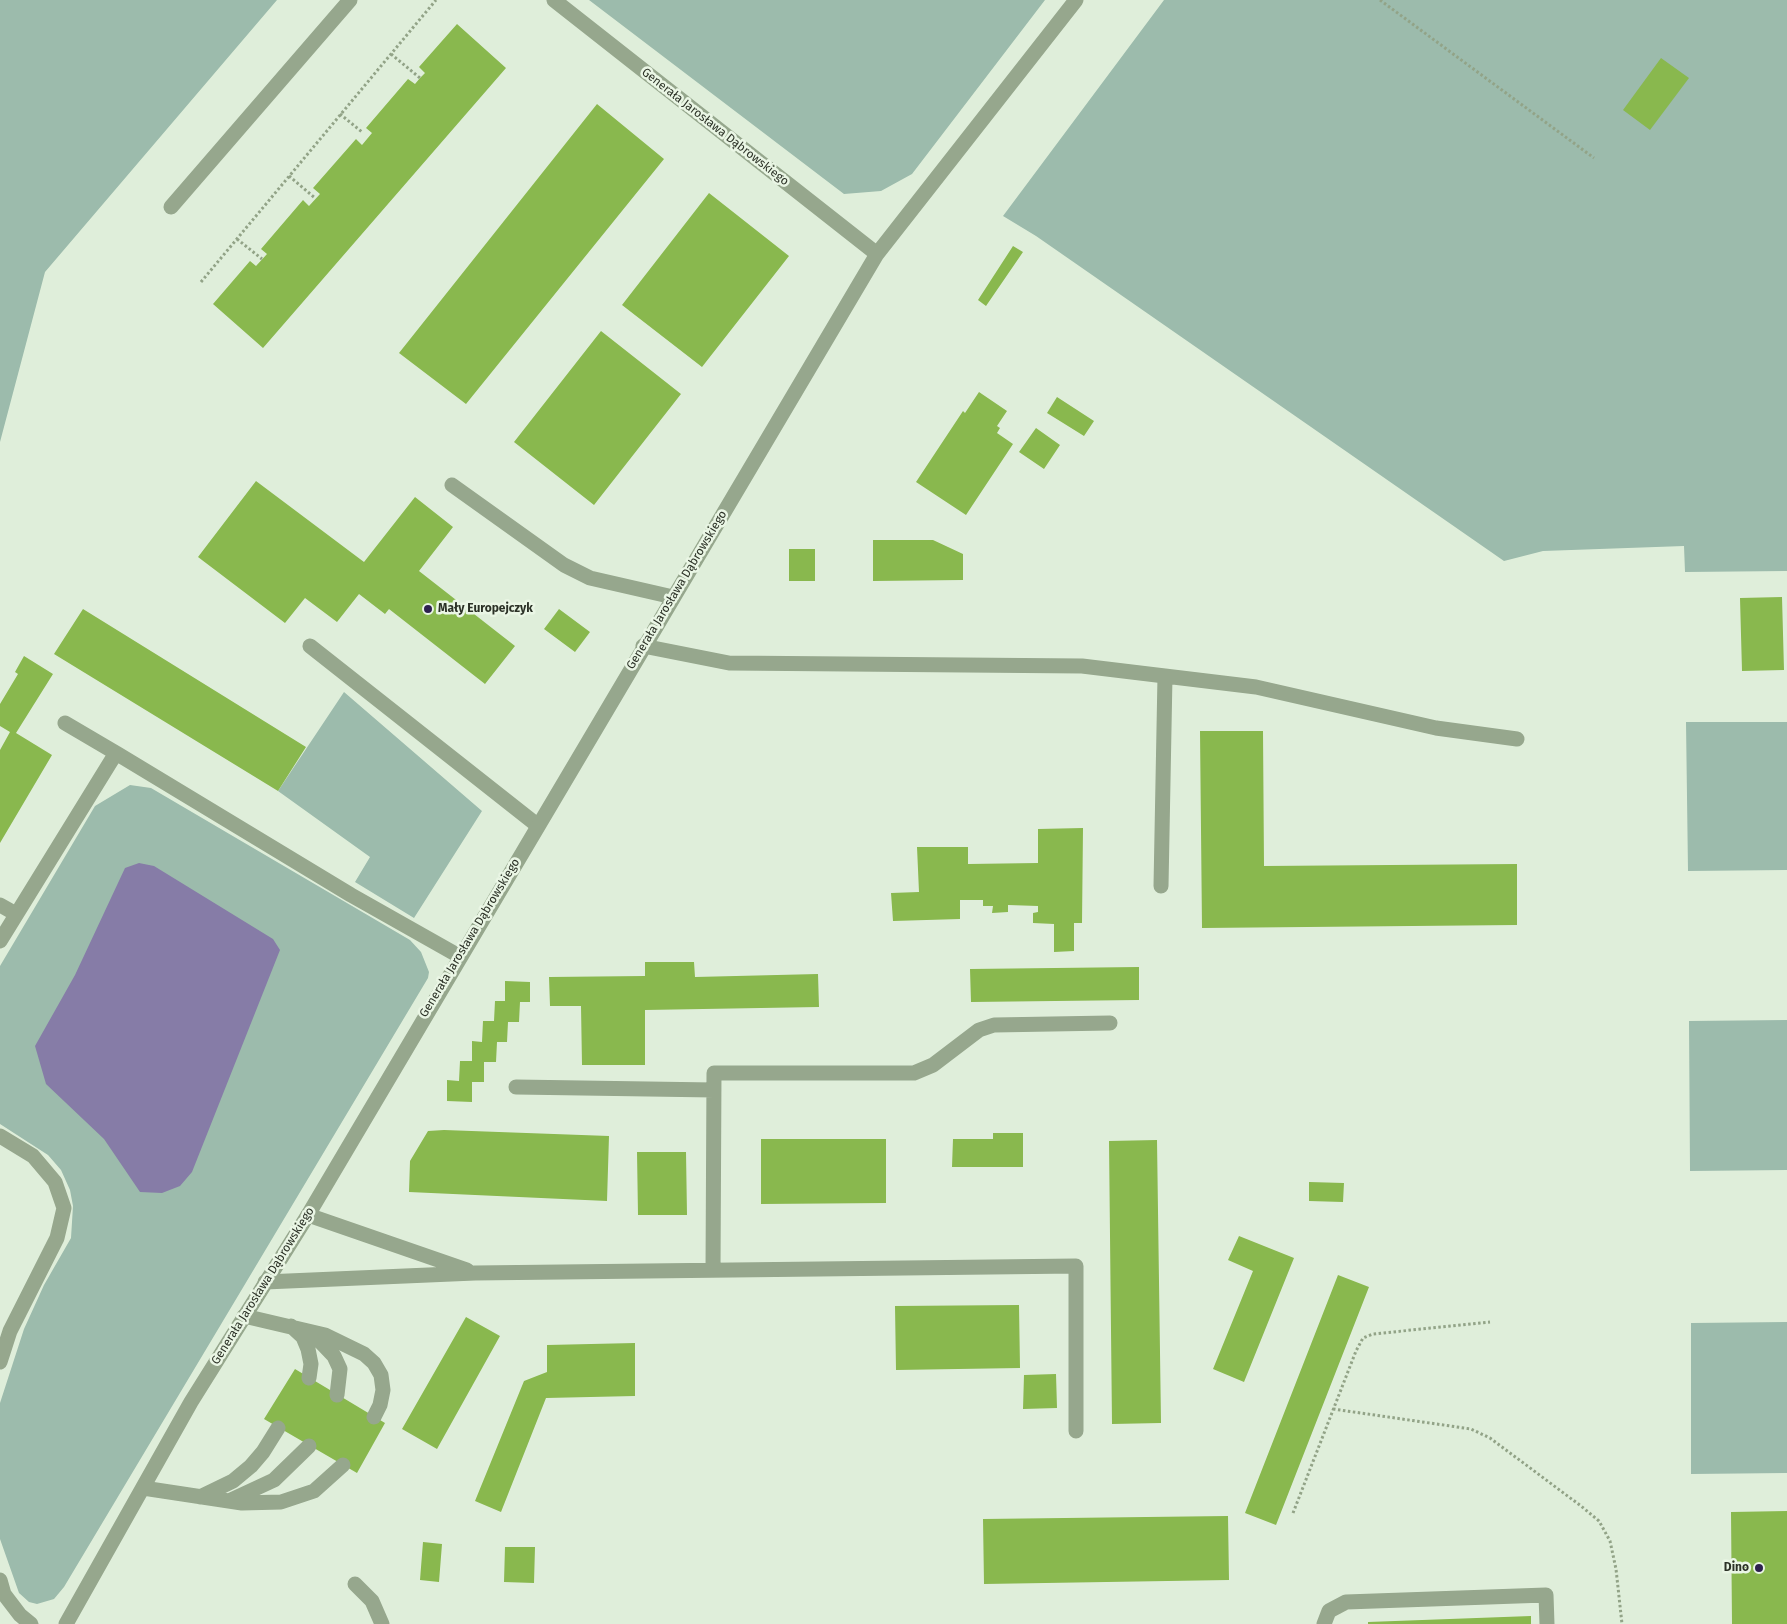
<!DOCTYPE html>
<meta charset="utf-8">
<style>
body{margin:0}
canvas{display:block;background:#dfeeda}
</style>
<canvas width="1787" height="1624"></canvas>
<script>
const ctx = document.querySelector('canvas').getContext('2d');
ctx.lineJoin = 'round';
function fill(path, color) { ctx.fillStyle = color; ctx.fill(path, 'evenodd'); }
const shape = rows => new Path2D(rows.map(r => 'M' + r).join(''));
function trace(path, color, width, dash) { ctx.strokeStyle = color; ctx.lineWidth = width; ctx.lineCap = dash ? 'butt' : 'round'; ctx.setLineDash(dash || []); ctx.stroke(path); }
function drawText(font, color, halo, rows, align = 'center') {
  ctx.font = font + ' "Fira Sans",sans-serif'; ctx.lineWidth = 5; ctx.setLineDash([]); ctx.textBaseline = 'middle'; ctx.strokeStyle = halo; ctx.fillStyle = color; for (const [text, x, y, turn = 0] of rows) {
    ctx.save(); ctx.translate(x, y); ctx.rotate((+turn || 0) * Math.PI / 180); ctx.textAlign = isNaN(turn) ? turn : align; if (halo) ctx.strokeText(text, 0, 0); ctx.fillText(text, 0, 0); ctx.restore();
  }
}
fill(shape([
 [0,0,277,0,45,272,0,442],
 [589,0,1045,0,912,174,881,191,844,194],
 [1164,0,1787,0,1787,571,1685,572,1684,546,1543,551,1504,561,1036,236,1003,216],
 [344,692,482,811,414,918,355,882,370,857,278,791],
 [1686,722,1787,722,1787,870,1688,871],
 [130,785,151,788,410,940,421,952,429,972,428,978,64,1587,54,1599,37,1604,29,1602,19,1593,0,1539,0,1403,24,1329,44,1285,71,1238,73,1206,70,1190,61,1170,48,1155,0,1124,0,966,95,806],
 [1787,1020,1787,1170,1690,1171,1689,1021],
 [1787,1322,1787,1473,1691,1474,1691,1323]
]), '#9cbbac');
fill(shape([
 [139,863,154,866,273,939,280,950,192,1172,180,1186,162,1193,140,1192,104,1139,46,1084,35,1046,75,975,125,868]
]), '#867ca7');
fill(shape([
 [457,24,506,68,263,348,213,304,250,261,256,266,267,254,261,249,303,200,309,206,320,194,313,188,356,139,362,145,372,133,366,128,408,79,415,84,420,78,425,73,419,67],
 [1661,58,1689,78,1650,130,1623,110],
 [597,104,664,159,466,404,399,353],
 [709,193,789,256,702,367,622,305],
 [1013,246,1023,252,986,306,978,300],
 [601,331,681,394,594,505,514,442],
 [979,392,1007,411,997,426,1000,428,997,433,1013,444,966,515,916,482,963,411,965,413],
 [1057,397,1094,421,1084,436,1047,413],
 [1036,428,1060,445,1044,469,1019,452],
 [256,481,364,562,415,497,453,527,419,571,515,646,485,684,389,609,385,614,359,594,337,622,305,598,285,623,198,557],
 [873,540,933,540,963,554,963,580,873,581],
 [789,549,815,549,815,581,789,581],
 [1782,597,1784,670,1742,671,1740,598],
 [83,609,306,747,278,791,54,654],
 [559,609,590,632,575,652,544,629],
 [24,656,53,674,16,733,52,755,0,843,0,750,10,732,0,726,0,704,18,674,15,672],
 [1200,731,1263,731,1264,866,1517,864,1517,925,1202,928],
 [1083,828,1082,923,1074,923,1074,951,1054,952,1054,924,1033,923,1033,913,1038,912,1038,906,1008,905,1008,912,992,913,993,906,983,906,983,900,960,900,960,919,893,921,891,893,919,892,917,847,968,847,968,864,1038,863,1038,829],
 [645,962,694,962,695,977,818,974,819,1007,645,1010,645,1065,582,1065,581,1006,550,1006,549,977,645,976],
 [1139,967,1139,1000,971,1002,970,969],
 [505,981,530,982,530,1002,520,1002,519,1022,508,1022,507,1042,497,1042,496,1062,484,1062,484,1082,472,1082,472,1102,447,1101,447,1080,459,1081,460,1061,472,1061,472,1041,482,1042,483,1021,494,1021,495,1001,505,1001],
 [444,1130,609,1136,607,1201,409,1192,410,1161,428,1131],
 [993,1133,1023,1133,1023,1167,952,1167,953,1139,993,1139],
 [761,1139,886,1139,886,1203,761,1204],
 [1157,1140,1161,1423,1112,1424,1109,1141],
 [637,1152,686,1152,687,1215,638,1215],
 [1309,1182,1344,1183,1343,1202,1309,1201],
 [1239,1236,1294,1258,1244,1382,1213,1369,1253,1271,1228,1260],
 [1338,1275,1369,1287,1276,1525,1245,1513],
 [1019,1305,1020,1368,896,1370,895,1306],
 [466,1317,500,1336,437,1449,402,1429],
 [635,1343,635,1396,546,1398,501,1512,475,1501,524,1381,547,1372,547,1345],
 [295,1369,385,1423,357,1473,264,1419],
 [1056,1374,1057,1408,1023,1409,1024,1375],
 [1787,1511,1787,1624,1732,1624,1731,1512],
 [1228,1516,1229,1580,984,1584,983,1519],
 [423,1542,442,1544,439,1582,420,1580],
 [505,1547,535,1547,534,1583,504,1582],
 [1531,1616,1531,1624,1368,1624,1368,1622]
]), '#89b84e');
trace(shape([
 [1380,0,1594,158],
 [391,54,420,78],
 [340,114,362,132],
 [289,176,315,198],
 [237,239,262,259],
 [201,282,436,0],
 [1333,1409,1471,1429,1490,1438,1581,1506,1599,1521,1610,1541,1616,1569,1622,1624],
 [1293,1513,1356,1351,1363,1338,1373,1334,1490,1322]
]), '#92a387', 3, [2.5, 2.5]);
trace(shape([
 [171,207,350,0],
 [452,485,564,565,590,578,673,597],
 [310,646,537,825],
 [643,646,729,663,1082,666,1256,687,1436,728,1517,739],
 [65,723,116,753],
 [1161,886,1165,676],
 [0,905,16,914],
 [0,941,116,753,351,895,459,956],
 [516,1087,714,1090],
 [0,1136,33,1156,55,1182,64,1208,57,1238,10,1331,0,1362],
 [308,1215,467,1270],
 [713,1270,714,1073,914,1073,933,1065,979,1030,994,1025,1110,1023],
 [265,1282,475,1273,1076,1266,1076,1431],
 [244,1316,325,1335,364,1354,374,1363,381,1375,383,1390,380,1405,374,1417],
 [291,1326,303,1337,308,1349,311,1364,309,1378],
 [313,1334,334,1356,340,1369,337,1395],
 [143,1488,242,1503,281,1502,314,1491,343,1465],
 [200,1497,233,1481,251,1466,263,1452,278,1428],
 [231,1500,274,1480,309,1446],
 [0,1580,4,1594,20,1615,31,1624],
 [355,1584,372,1601,382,1624],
 [1324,1624,1329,1611,1346,1602,1546,1595,1547,1624]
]), '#96a78d', 15);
trace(shape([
 [554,0,877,254],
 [66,1624,191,1402,308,1215,877,254,1076,0]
]), '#96a78d', 15);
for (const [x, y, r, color] of [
 [428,609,5,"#2d214e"],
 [1759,1568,5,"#2d214e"]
]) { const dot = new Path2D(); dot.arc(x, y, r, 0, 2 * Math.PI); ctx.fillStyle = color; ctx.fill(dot); trace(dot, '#eaf6e5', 2); }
drawText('12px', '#2c3227', '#eaf6e5', [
 ["Generała Jarosława Dąbrowskiego",715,127,38],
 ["Generała Jarosława Dąbrowskiego",677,590,-59],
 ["Generała Jarosława Dąbrowskiego",470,938,-59],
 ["Generała Jarosława Dąbrowskiego",263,1286,-58]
]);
drawText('bold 12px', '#2c3227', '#eaf6e5', [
 ["Mały Europejczyk",438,609],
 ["Dino",1749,1568,"right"]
], 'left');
</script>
